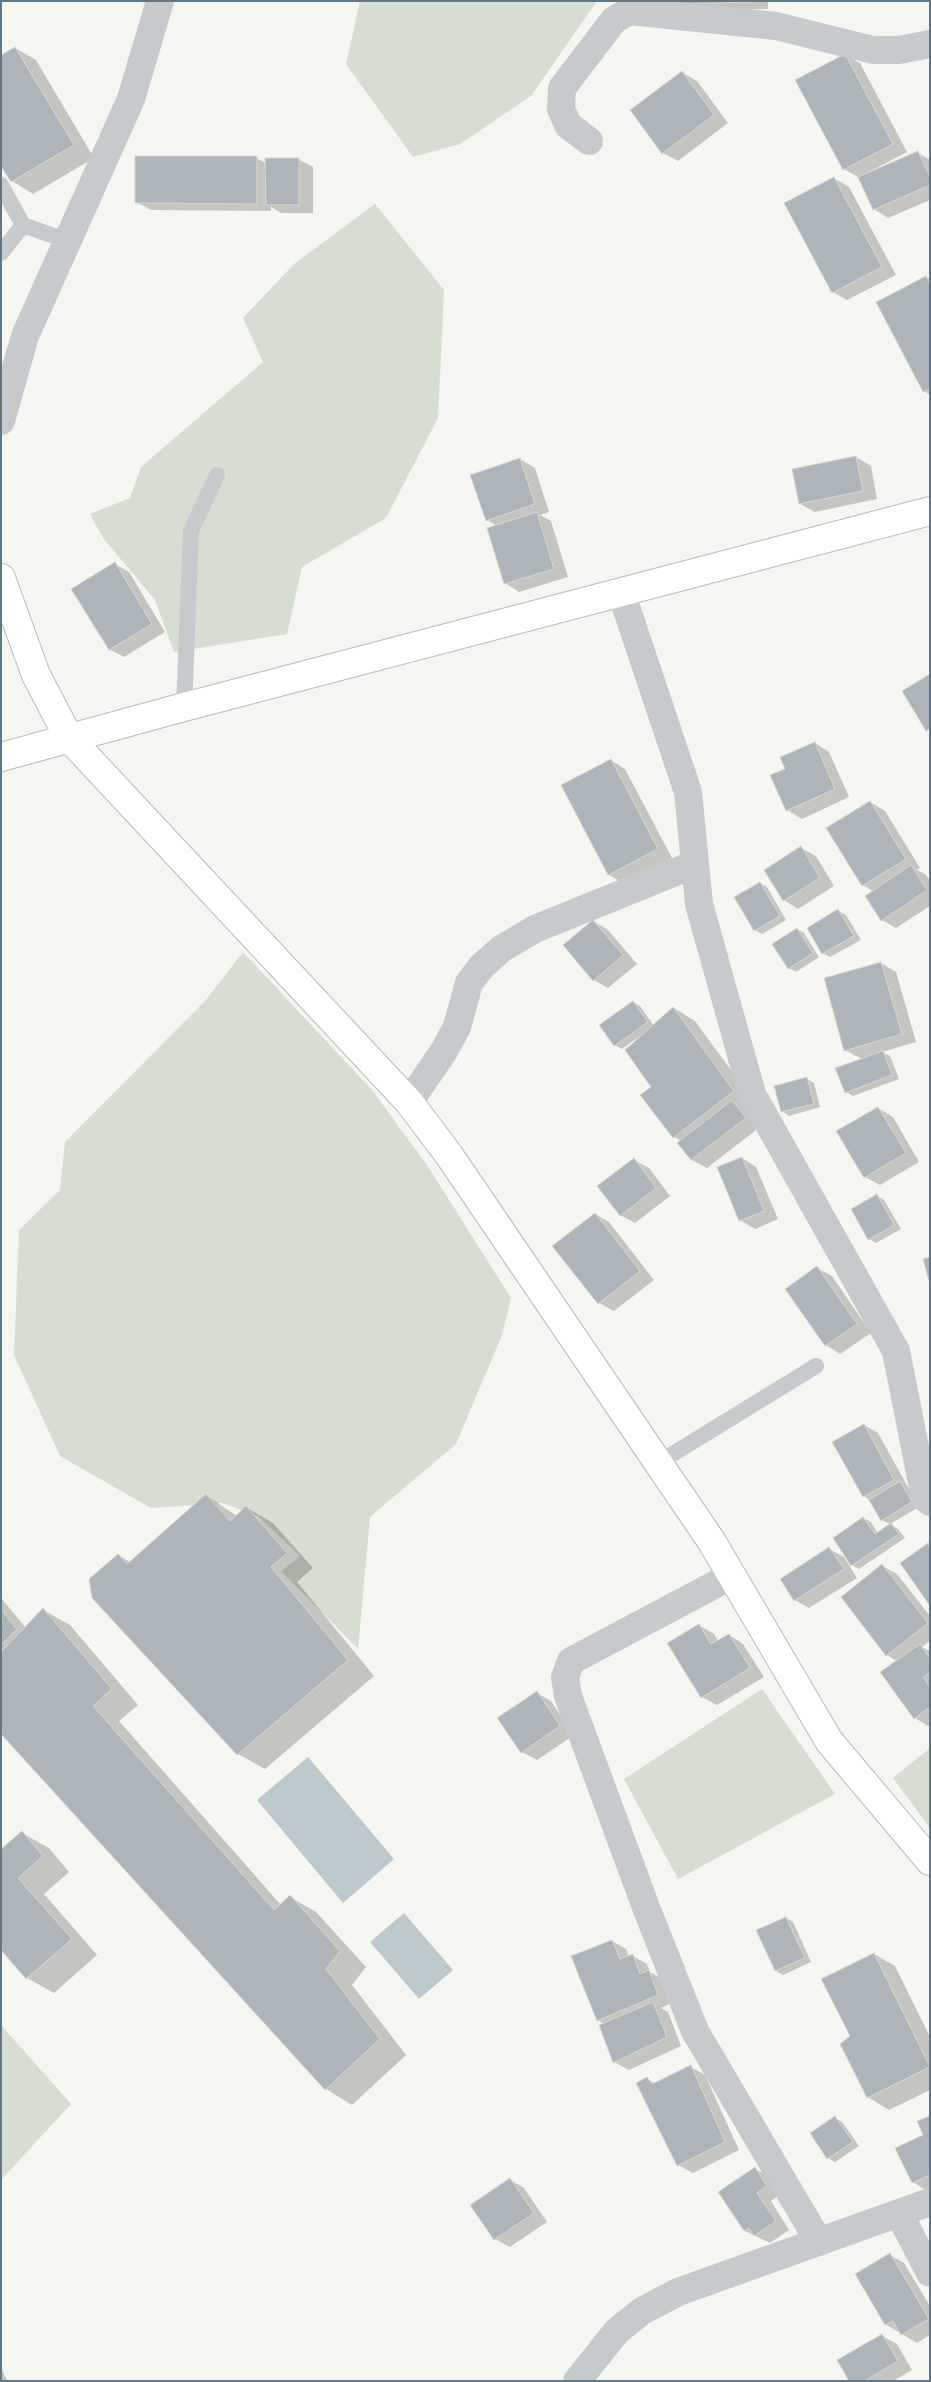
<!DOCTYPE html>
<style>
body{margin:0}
#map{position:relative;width:931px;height:2382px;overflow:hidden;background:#f5f5f1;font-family:"Titillium Web",sans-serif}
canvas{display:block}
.frame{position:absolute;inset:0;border:2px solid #627684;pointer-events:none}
</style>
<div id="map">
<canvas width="931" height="2382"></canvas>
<div class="frame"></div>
</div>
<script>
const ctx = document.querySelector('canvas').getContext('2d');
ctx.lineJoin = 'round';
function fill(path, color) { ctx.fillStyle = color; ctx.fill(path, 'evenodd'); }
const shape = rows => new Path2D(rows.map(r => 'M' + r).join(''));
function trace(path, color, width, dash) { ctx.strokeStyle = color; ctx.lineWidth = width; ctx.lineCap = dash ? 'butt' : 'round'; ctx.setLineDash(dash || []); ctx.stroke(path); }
fill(shape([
 [360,1,597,1,531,96,460,144,413,157,346,64],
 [375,204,444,290,438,418,386,518,302,567,287,634,174,652,155,600,103,538,90,514,130,498,141,467,263,362,243,318,294,264],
 [243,952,372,1090,427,1165,511,1298,502,1335,456,1444,370,1517,358,1649,281,1571,300,1556,258,1516,222,1503,151,1508,60,1456,14,1355,19,1230,60,1190,65,1142,205,1001],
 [762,1689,835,1794,678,1879,624,1779],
 [930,1748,930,1828,893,1778],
 [1,2025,71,2104,1,2180]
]), '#d6ddd1');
fill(shape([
 [308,1757,394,1859,343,1903,257,1800],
 [404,1913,453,1970,419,1999,370,1942]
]), '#bdc9cd');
fill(shape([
 [635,1,768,1,768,9,649,12],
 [15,48,36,60,94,158,33,194,12,181],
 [845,55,860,63,907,152,869,172,870,174,918,153,930,160,930,200,888,218,874,209,858,177,844,169],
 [683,73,697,81,728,123,678,161,663,153],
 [256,158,266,163,298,159,313,167,313,213,281,213,271,207,271,211,151,210,136,202],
 [834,178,849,187,896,275,847,300,833,292],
 [926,277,930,279,930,395,924,391],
 [856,457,871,466,877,499,815,512,800,504],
 [520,459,535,468,549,512,540,515,551,521,568,577,519,592,505,583,497,526,487,520],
 [115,564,129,572,165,632,124,657,109,649],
 [815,743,829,752,849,797,802,819,787,810,787,769],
 [611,760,625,769,672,858,623,883,609,875],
 [870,802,885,811,920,868,917,870,926,875,930,881,930,906,896,928,882,920,874,892,863,885],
 [801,848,816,856,834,886,798,909,784,900],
 [760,883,767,887,786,920,762,934,755,930],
 [838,911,846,915,861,940,830,957,823,953],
 [593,921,608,930,637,964,608,988,594,980],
 [797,929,804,933,819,957,796,972,789,968],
 [881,963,896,972,916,1042,882,1052,890,1056,899,1079,853,1096,846,1092,862,1059,845,1050],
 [633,1002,640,1006,654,1026,674,1008,695,1021,755,1103,760,1127,707,1168,692,1160,679,1143,682,1141,674,1137,653,1087,641,1038,640,1036,622,1049,615,1045],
 [807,1079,814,1083,820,1107,789,1116,782,1111],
 [878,1108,893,1117,919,1162,880,1185,865,1177],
 [742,1158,756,1167,778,1219,755,1229,740,1220],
 [634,1160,649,1168,670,1196,635,1223,620,1215],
 [877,1196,884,1200,901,1229,876,1243,869,1239],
 [595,1214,609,1222,654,1280,614,1311,599,1303],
 [817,1268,832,1276,871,1333,840,1354,826,1345],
 [864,1425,878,1433,919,1507,890,1524,898,1529,905,1538,859,1569,852,1565,863,1518,871,1522,878,1534,891,1525,882,1520,870,1500,864,1496],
 [207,1496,237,1516,247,1508,273,1523,313,1568,297,1582,374,1676,265,1769,238,1754,93,1597,118,1555,130,1562],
 [829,1549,844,1557,857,1578,809,1608,795,1600],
 [882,1566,897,1574,930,1616,930,1641,922,1647,930,1651,930,1727,915,1718,897,1661,887,1655],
 [1,1598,26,1628,43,1610,70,1625,138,1705,119,1721,281,1905,290,1897,316,1912,366,1967,352,1985,406,2055,352,2105,326,2089,1,1732],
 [699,1625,714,1634,718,1641,729,1635,743,1644,764,1677,717,1705,702,1697],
 [537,1693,551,1701,574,1735,537,1760,522,1752],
 [22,1833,49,1848,69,1872,44,1894,97,1955,54,1993,27,1978,1,1948],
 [786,1918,793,1922,811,1962,783,1975,776,1971],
 [612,1941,626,1949,629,1957,633,1956,647,1964,650,1972,664,1980,672,2003,661,2008,668,2012,681,2046,629,2070,614,2062,604,2024,598,2020],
 [874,1954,895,1966,930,2037,930,2090,889,2110,868,2097,851,2036],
 [691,2067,705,2075,739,2150,693,2173,678,2165,647,2079,655,2083],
 [930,2117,930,2190,927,2191,913,2182],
 [835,2118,842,2122,859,2146,835,2162,828,2158],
 [755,2169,770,2177,781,2194,771,2201,789,2230,770,2243,745,2231],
 [510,2180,524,2188,547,2222,510,2247,495,2239],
 [890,2255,904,2263,930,2306,930,2335,917,2343,885,2324],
 [882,2336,897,2344,912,2370,893,2381,850,2381],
 [1,2367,7,2381,1,2381]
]), '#0003');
const building = shape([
 [633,1,754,1,754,2,634,5,633,1],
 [15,47,74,145,11,182,1,166,1,55,15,47],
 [845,54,893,144,843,170,795,80,845,54],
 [682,71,714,115,662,154,630,110,682,71],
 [918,151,930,177,930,185,873,210,858,177,918,151],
 [135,156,257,156,257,204,135,203,135,156],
 [265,158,299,158,299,205,266,205,265,158],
 [834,177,882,267,832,293,784,203,834,177],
 [926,276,930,283,930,389,923,392,876,302,926,276],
 [856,456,863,491,799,504,792,469,856,456],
 [520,458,535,504,486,521,470,475,520,458],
 [537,512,554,569,504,584,487,528,537,512],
 [115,562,152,624,109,650,71,589,115,562],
 [930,674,930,729,926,731,902,691,930,674],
 [815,742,835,789,786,811,770,775,785,769,780,757,815,742],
 [611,759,658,849,608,875,561,785,611,759],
 [870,801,906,859,862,886,826,828,870,801],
 [801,846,820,878,783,901,764,870,801,846],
 [911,865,927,890,881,921,865,896,911,865],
 [760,882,780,916,754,931,734,897,760,882],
 [838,909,854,936,822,954,807,928,838,909],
 [593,920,623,955,593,981,563,945,593,920],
 [797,928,813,953,788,969,772,944,797,928],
 [881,962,902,1034,844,1051,824,978,881,962],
 [633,1001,648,1022,614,1046,599,1025,633,1001],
 [673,1007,734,1091,673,1138,640,1095,651,1087,625,1050,673,1007],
 [883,1051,892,1075,845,1093,835,1068,883,1051],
 [807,1077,814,1104,781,1112,774,1086,807,1077],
 [732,1100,746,1118,691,1160,677,1143,732,1100],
 [878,1107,906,1153,864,1178,836,1131,878,1107],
 [742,1157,764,1211,739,1221,717,1167,742,1157],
 [634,1158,656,1188,620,1216,597,1186,634,1158],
 [877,1194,894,1225,868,1240,851,1209,877,1194],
 [595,1213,640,1271,598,1304,552,1246,595,1213],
 [930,1257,930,1281,929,1281,923,1259,930,1257],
 [817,1266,857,1324,825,1346,785,1289,817,1266],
 [864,1424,894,1480,863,1497,832,1442,864,1424],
 [900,1481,912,1502,881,1521,869,1500,900,1481],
 [206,1494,230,1521,246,1506,287,1553,271,1567,348,1660,237,1755,92,1598,89,1579,118,1554,127,1564,206,1494],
 [863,1517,875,1534,891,1523,899,1534,851,1566,833,1538,863,1517],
 [928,1543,930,1549,930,1606,900,1563,928,1543],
 [829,1547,844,1569,794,1601,780,1579,829,1547],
 [882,1564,928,1623,886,1656,841,1597,882,1564],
 [43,1608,112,1689,93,1706,274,1910,290,1895,340,1951,326,1969,380,2039,325,2090,1,1734,1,1652,43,1608],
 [1,1610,17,1629,1,1645,1,1610],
 [699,1624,711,1644,729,1634,750,1668,701,1698,667,1643,699,1624],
 [920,1644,930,1658,930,1672,923,1677,930,1687,930,1707,914,1719,880,1672,920,1644],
 [537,1691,560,1726,521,1753,497,1718,537,1691],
 [22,1831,43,1856,18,1878,72,1939,26,1979,1,1950,1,1849,22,1831],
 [786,1917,805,1958,775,1971,756,1930,786,1917],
 [612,1940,620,1959,633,1954,640,1974,649,1970,658,1995,597,2021,571,1956,612,1940],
 [874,1953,930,2067,867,2098,840,2044,850,2036,821,1979,874,1953],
 [653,2002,667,2037,613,2063,599,2025,653,2002],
 [691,2065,725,2142,677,2166,636,2083,647,2077,652,2084,691,2065],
 [835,2116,853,2142,827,2159,810,2133,835,2116],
 [930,2116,930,2175,912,2183,895,2148,923,2135,917,2121,930,2116],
 [755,2167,767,2186,757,2193,776,2221,754,2236,749,2228,744,2231,718,2192,755,2167],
 [510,2178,534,2213,494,2240,470,2205,510,2178],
 [890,2253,929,2319,901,2335,893,2321,885,2325,855,2274,890,2253],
 [882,2334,898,2361,865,2381,849,2381,837,2360,882,2334]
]);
fill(building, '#adb5ba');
trace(building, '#d6d6d4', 1);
const secondary = shape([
 [1,578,36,675,69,738,409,1102,449,1155,712,1542,829,1741,930,1861],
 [1,757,184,707,930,511]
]);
trace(secondary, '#b6bcc0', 30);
trace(shape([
 [1,185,23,225,68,241],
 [1,253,23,225],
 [184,707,191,531,217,475],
 [658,1463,816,1366]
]), '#c7cacd', 16);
trace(shape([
 [589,141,568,125,561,109,562,88,614,20,629,11,776,26,873,50,899,50,930,44],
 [1,421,25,336,131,99,160,1],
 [621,592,688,792,699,904,752,1094,896,1351,925,1498,930,1502],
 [409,1102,444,1051,457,1027,469,983,481,967,501,949,535,929,695,864],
 [731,1576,571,1661,565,1677,568,1696,647,1910,695,2031,819,2242],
 [899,2213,930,2273],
 [577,2381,617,2331,642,2311,678,2292,930,2202]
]), '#c7cacd', 28);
trace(secondary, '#fff', 28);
</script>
